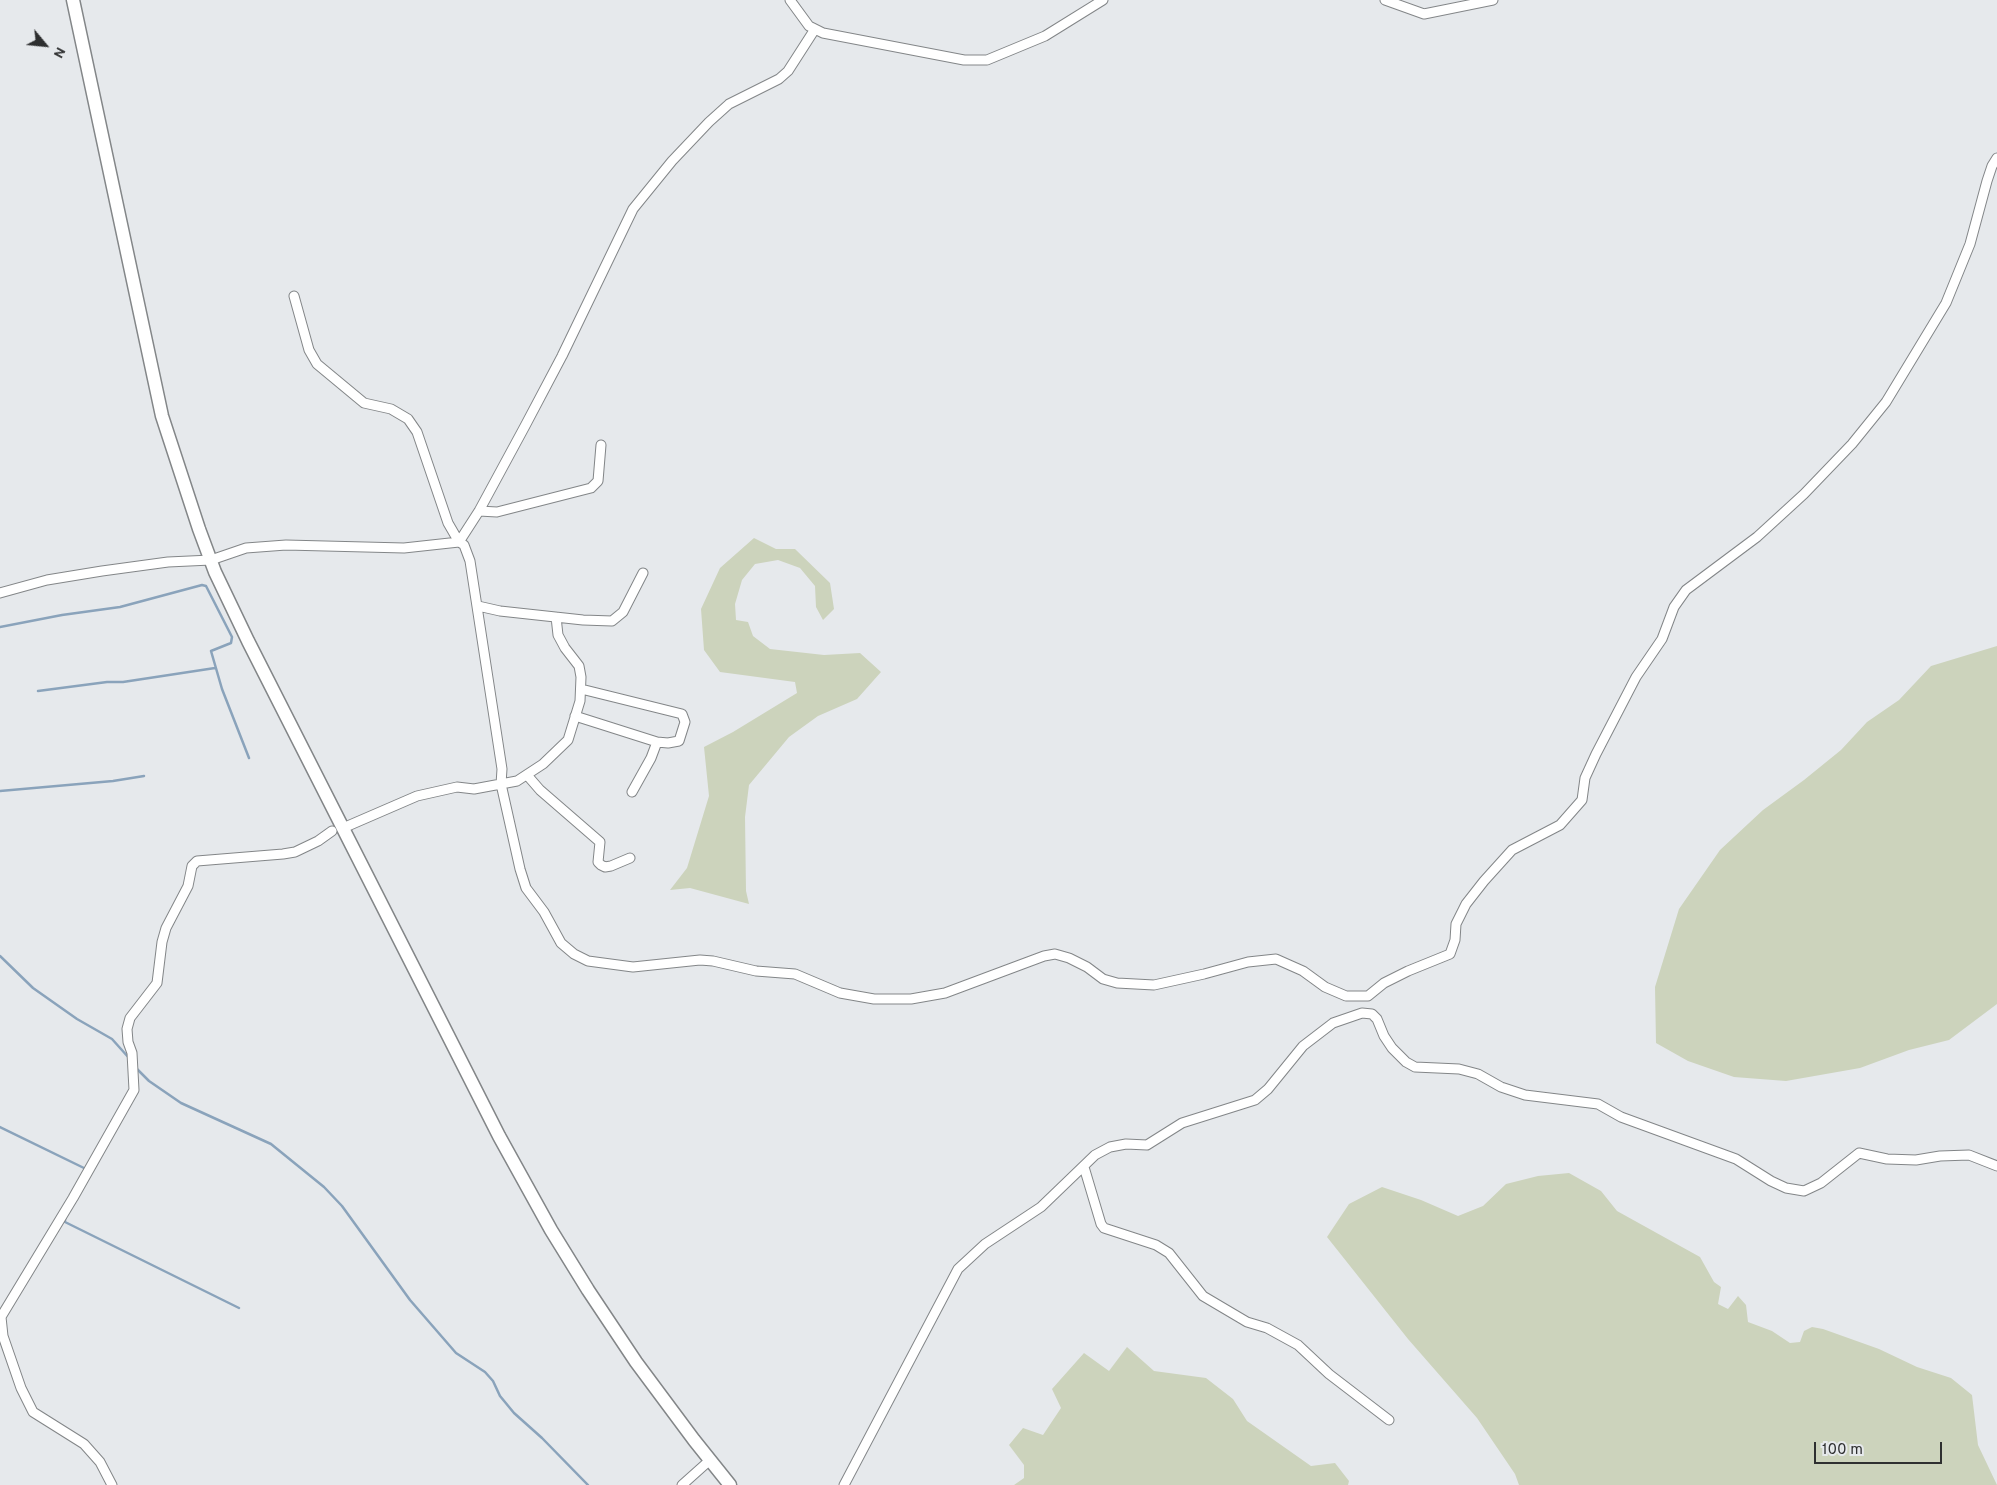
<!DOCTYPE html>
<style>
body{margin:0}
#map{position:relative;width:1997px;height:1485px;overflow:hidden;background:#e6e9ec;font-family:Overpass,sans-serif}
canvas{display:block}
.north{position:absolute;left:20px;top:20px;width:50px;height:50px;-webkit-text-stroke:4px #e6e9ec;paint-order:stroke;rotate:118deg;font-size:14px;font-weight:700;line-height:20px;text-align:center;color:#2e2f30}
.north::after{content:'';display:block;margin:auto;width:18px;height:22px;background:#2e2f30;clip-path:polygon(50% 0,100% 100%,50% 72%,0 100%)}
.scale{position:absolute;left:1814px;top:1442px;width:128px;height:22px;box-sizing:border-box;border:2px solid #2e2f30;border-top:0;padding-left:6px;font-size:15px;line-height:18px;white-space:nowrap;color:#2e2f30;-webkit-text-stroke:4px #e6e9ec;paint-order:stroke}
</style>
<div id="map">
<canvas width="1997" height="1485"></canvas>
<div class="north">N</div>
<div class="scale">100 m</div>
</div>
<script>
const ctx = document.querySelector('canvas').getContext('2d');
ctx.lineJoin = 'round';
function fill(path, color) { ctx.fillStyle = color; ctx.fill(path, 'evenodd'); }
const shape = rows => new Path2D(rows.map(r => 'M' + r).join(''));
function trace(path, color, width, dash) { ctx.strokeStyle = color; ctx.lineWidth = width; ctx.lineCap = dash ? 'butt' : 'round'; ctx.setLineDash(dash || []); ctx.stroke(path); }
fill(shape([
 [754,538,776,549,795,549,830,583,834,609,823,620,816,607,815,586,800,568,778,560,755,564,742,580,735,604,736,620,748,622,753,636,770,649,824,655,860,653,881,672,857,699,818,716,789,737,749,785,745,817,746,891,749,904,690,888,670,890,687,868,709,796,704,747,733,732,797,693,795,682,720,672,704,650,701,609,720,568],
 [1997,646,1997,1004,1949,1040,1909,1050,1860,1068,1786,1081,1734,1077,1688,1061,1656,1043,1655,987,1679,909,1720,850,1763,810,1804,780,1841,750,1867,722,1899,700,1931,666],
 [1569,1173,1601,1191,1617,1211,1700,1257,1714,1282,1721,1287,1718,1304,1728,1309,1738,1296,1746,1305,1748,1322,1772,1331,1790,1343,1800,1342,1804,1331,1812,1327,1823,1329,1879,1349,1917,1367,1951,1378,1972,1395,1978,1445,1997,1485,1519,1485,1515,1474,1477,1418,1408,1339,1327,1237,1349,1204,1382,1187,1421,1200,1458,1216,1483,1206,1506,1184,1538,1176],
 [1127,1347,1154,1371,1206,1378,1233,1399,1247,1421,1311,1466,1335,1463,1349,1481,1348,1485,1014,1485,1024,1478,1024,1465,1009,1445,1023,1428,1043,1435,1061,1408,1052,1389,1084,1353,1109,1371]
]), '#ccd3bc');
trace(shape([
 [0,627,62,615,120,607,202,585,206,586,232,637,231,643,211,651,222,689,249,758],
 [38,691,107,682,123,682,215,668],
 [0,791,113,781,144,776],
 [0,956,33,988,77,1019,112,1039,129,1058],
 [135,1067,149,1081,181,1103,271,1144,324,1187,342,1206,410,1300,456,1353,485,1372,493,1381,500,1396,514,1413,542,1438,588,1485],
 [0,1127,86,1169],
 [65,1218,65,1222,239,1308]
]), '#8aa3bb', 2.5);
const minor = shape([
 [790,0,809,26,823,33,964,60,987,60,1045,36,1103,0],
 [1385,0,1424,14,1493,0],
 [294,296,309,350,317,364,364,403,391,409,408,419,417,432,448,523,459,542,479,511,525,426,562,356,633,209,672,161,709,122,729,104,779,79,788,71,815,29],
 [479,511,497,512,591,488,598,481,601,445],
 [0,593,47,580,102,571,168,562,211,560,246,548,286,545,404,548,459,542,464,545,470,561,502,769,501,784,520,869,526,888,544,912,561,943,574,954,588,961,633,967,700,960,713,961,756,971,795,974,840,993,874,999,911,999,945,993,1044,956,1055,954,1069,958,1087,967,1103,979,1117,983,1154,985,1204,974,1248,962,1276,959,1303,971,1325,987,1346,996,1368,996,1384,983,1408,971,1450,954,1455,940,1456,924,1466,904,1484,881,1512,850,1560,825,1582,800,1585,778,1596,754,1636,677,1662,639,1674,607,1686,590,1757,537,1804,494,1852,444,1886,402,1946,303,1970,244,1987,181,1992,166,1997,158],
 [478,606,500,611,583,620,612,621,623,612,643,573],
 [575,716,657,742,668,743,679,741,685,722,682,714,581,689],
 [527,775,540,790,600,842,598,862,601,865,605,867,611,866,630,858],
 [632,792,651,758,657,742],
 [343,828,417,796,457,787,474,789,517,781,543,764,568,740,580,701,581,677,579,666,565,648,558,635,556,617],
 [1084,1167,1101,1224,1104,1228,1156,1245,1169,1253,1203,1296,1247,1322,1267,1328,1298,1345,1329,1374,1389,1420],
 [112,1485,100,1462,84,1444,33,1412,21,1388,3,1336,1,1317,73,1198,134,1090,132,1053,128,1042,127,1029,130,1018,157,983,162,942,166,928,188,886,192,866,197,861,283,854,295,852,318,841,332,831],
 [682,1485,710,1460],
 [844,1485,958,1269,985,1244,1041,1207,1095,1155,1110,1147,1126,1144,1147,1145,1182,1123,1255,1100,1268,1089,1303,1046,1333,1023,1362,1013,1372,1014,1377,1019,1384,1036,1392,1048,1406,1062,1415,1067,1459,1069,1478,1074,1501,1087,1525,1095,1598,1104,1621,1117,1736,1159,1771,1181,1786,1188,1804,1191,1821,1183,1859,1153,1887,1159,1916,1160,1940,1156,1969,1155,1997,1166]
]);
const secondary = shape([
 [73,0,162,416,199,529,215,572,248,641,499,1136,551,1230,588,1290,636,1362,694,1440,730,1485]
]);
trace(minor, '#838688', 11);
trace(secondary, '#838688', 15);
trace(minor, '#fff', 9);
trace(secondary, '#fff', 12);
</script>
